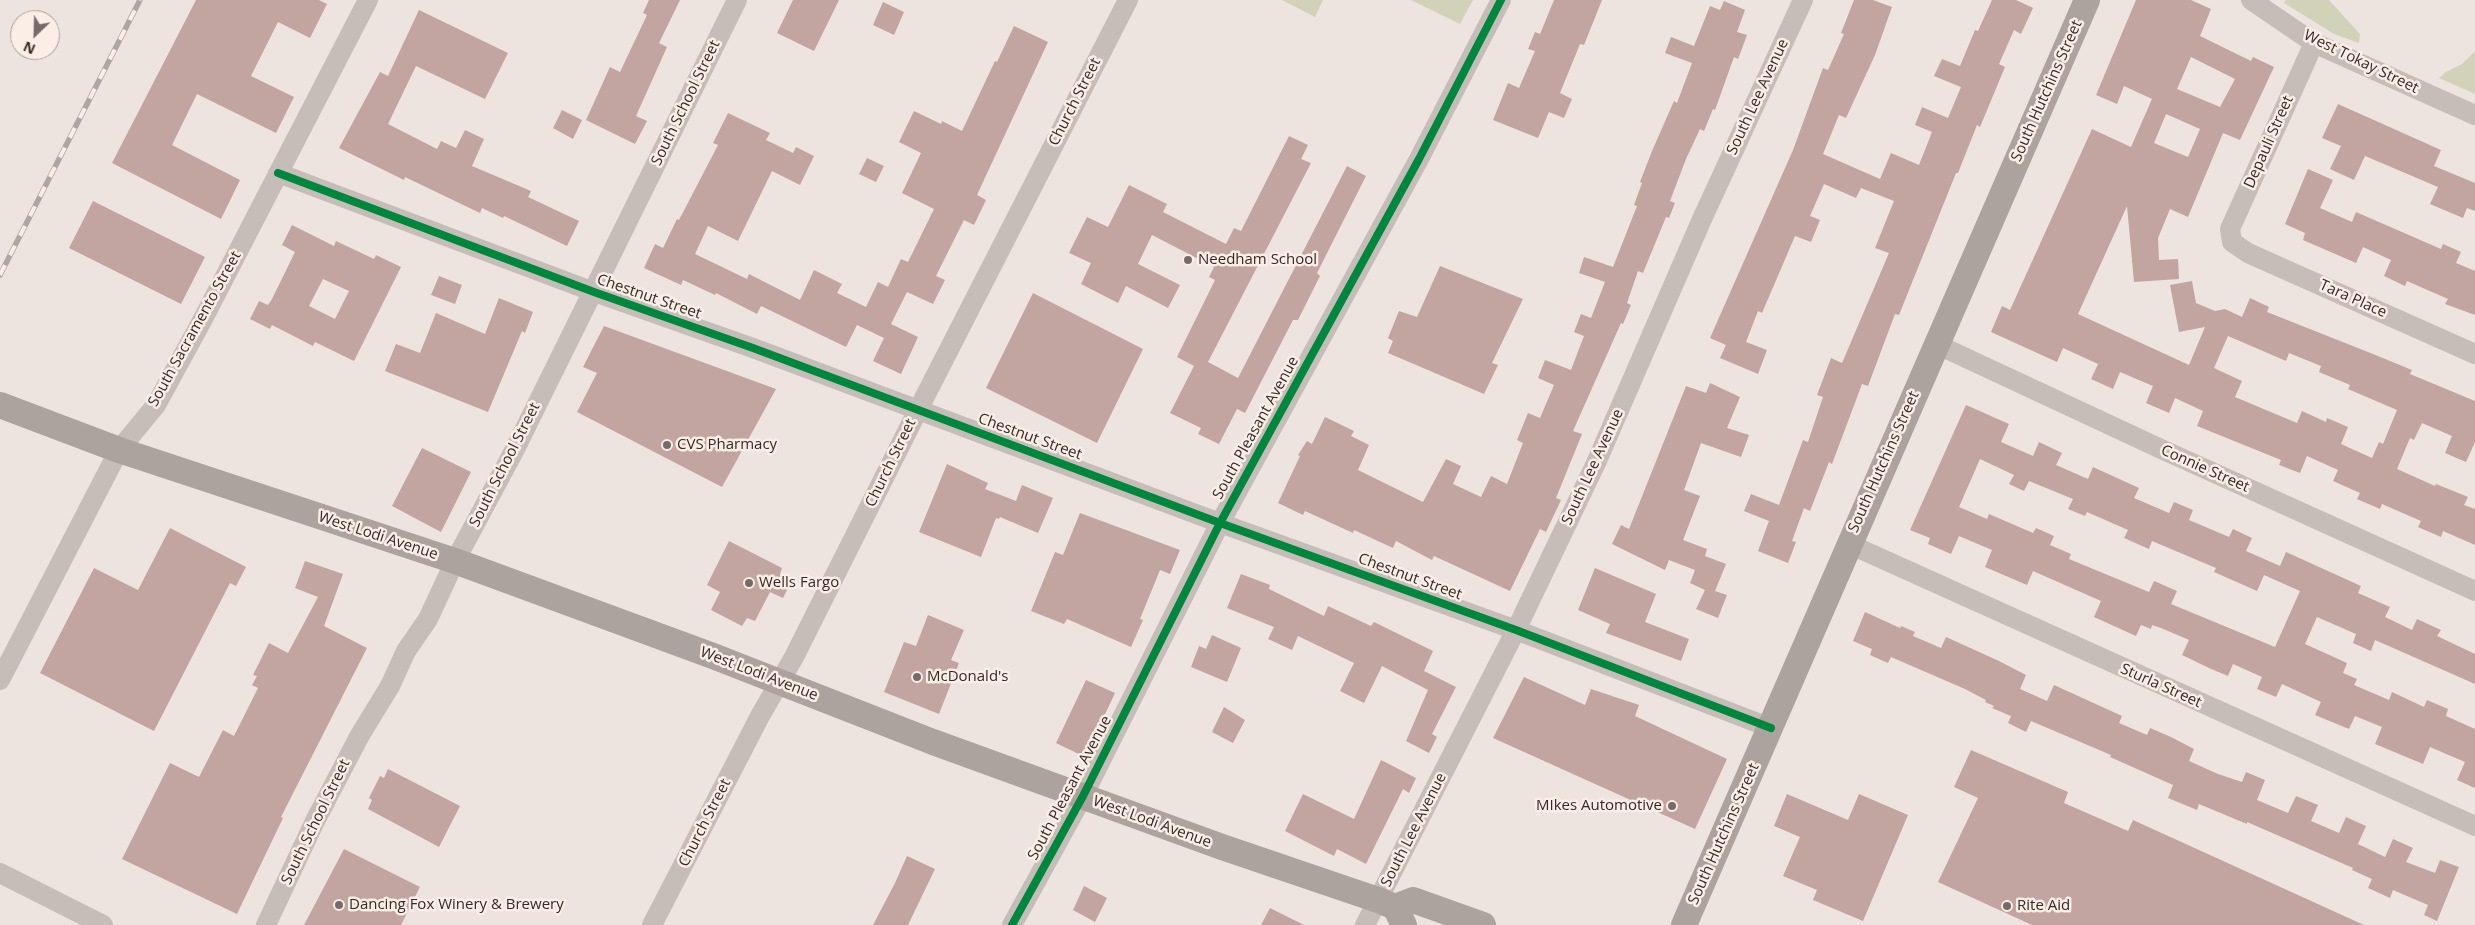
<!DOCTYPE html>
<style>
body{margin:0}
#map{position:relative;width:2475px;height:925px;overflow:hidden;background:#ede4e0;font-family:"Open Sans",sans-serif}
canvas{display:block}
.north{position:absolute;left:10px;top:10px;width:50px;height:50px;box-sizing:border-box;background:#fbeee7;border:1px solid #ad9f9a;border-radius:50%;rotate:204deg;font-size:14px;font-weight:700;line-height:20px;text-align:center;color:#372927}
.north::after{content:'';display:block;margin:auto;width:18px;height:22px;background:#776a68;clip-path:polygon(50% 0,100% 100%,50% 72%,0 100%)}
</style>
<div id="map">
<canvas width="2475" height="925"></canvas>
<div class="north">N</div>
</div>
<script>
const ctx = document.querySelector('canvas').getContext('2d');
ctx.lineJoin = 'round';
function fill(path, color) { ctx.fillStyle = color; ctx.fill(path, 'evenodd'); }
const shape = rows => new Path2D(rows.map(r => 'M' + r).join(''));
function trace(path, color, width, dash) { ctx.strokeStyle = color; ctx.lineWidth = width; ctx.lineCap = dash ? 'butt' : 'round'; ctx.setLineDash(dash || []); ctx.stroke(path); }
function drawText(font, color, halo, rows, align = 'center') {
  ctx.font = font + ' "Open Sans",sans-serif'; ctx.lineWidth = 5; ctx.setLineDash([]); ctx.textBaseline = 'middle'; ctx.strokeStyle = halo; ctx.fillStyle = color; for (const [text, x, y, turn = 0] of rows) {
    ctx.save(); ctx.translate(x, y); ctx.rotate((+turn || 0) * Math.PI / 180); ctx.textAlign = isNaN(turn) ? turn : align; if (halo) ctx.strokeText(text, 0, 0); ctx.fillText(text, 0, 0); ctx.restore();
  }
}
fill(shape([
 [1282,0,1323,0,1315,17],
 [1411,0,1473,0,1460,24],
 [2286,0,2329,0,2360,34,2359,43,2334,34,2284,3],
 [2475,51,2475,94,2439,78,2446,72,2462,64]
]), '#d2d2b9');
fill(shape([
 [196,0,319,0,327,4,310,38,278,22,251,76,294,97,276,133,197,94,172,145,240,180,221,219,112,163],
 [649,0,680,0,659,43,667,47,636,116,647,121,635,144,586,120,610,67,620,72,647,15,643,13],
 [793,0,839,0,814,51,777,33],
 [1554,0,1602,0,1584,45,1580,44,1560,93,1572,99,1564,118,1549,112,1538,138,1493,120,1508,83,1519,88,1535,51,1528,49,1535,32,1540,34],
 [1854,0,1873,0,1892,7,1875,55,1846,118,1839,115,1823,154,1880,179,1891,153,1919,165,1932,132,1915,125,1922,107,1948,118,1961,87,1934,76,1942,59,1960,66,1975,30,1978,31,1992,0,2016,0,2033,8,2021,34,2014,30,1999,64,2005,67,1980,127,1977,125,1958,173,1956,173,1899,315,1895,314,1868,386,1862,384,1832,464,1829,462,1810,511,1804,508,1792,541,1796,542,1788,563,1758,551,1769,521,1744,511,1751,494,1779,505,1803,440,1808,442,1823,397,1817,395,1831,358,1842,363,1889,253,1875,248,1894,201,1861,188,1856,198,1824,184,1810,216,1820,220,1811,242,1795,236,1762,313,1758,311,1746,342,1767,350,1758,374,1720,358,1726,345,1710,338,1793,150,1823,68,1828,70,1844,34,1841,33],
 [2136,0,2191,0,2211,9,2200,36,2251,61,2253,57,2274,67,2240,140,2223,133,2188,217,2170,209,2158,238,2159,260,2178,259,2179,279,2134,282,2127,206,2078,314,2189,365,2205,327,2179,332,2170,285,2192,281,2196,303,2215,311,2225,309,2242,317,2250,298,2269,307,2267,312,2373,354,2412,370,2410,374,2475,401,2475,442,2466,462,2445,453,2452,436,2422,423,2414,440,2410,438,2397,469,2435,486,2436,484,2468,497,2464,505,2475,509,2475,545,2443,531,2441,537,2418,527,2421,521,2382,504,2380,509,2357,499,2360,493,2333,481,2338,470,2307,456,2300,473,2279,465,2281,460,2197,426,2203,411,2175,398,2169,413,2146,403,2153,386,2120,372,2113,389,2091,379,2098,364,2063,348,2057,362,1991,332,2002,306,2010,310,2092,129,2131,147,2152,99,2124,86,2117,104,2096,95],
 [2191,57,2235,79,2220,107,2177,89],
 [2166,114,2200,129,2188,157,2154,143],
 [2228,336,2286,361,2289,353,2321,366,2319,372,2350,385,2348,389,2397,410,2383,444,2379,442,2372,458,2341,444,2348,427,2327,418,2326,422,2302,411,2297,423,2235,397,2242,381,2214,368],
 [1724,1,1745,10,1737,32,1747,35,1738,59,1734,57,1715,110,1713,109,1704,131,1700,129,1686,159,1670,201,1675,203,1669,218,1666,217,1643,273,1638,271,1627,303,1631,305,1623,324,1621,323,1573,431,1582,434,1556,498,1561,500,1546,532,1540,529,1510,591,1434,556,1432,560,1396,541,1393,548,1354,530,1353,533,1305,511,1303,515,1278,503,1300,456,1298,455,1307,441,1312,444,1325,417,1354,431,1351,436,1369,445,1358,470,1423,502,1446,459,1461,466,1453,484,1481,497,1491,476,1507,484,1523,443,1517,440,1528,413,1540,418,1554,385,1538,378,1545,360,1571,370,1584,336,1574,332,1581,314,1591,318,1605,282,1579,273,1584,257,1613,267,1637,206,1634,205,1642,183,1640,182,1652,151,1674,101,1677,103,1692,63,1665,53,1671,37,1694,46,1710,6,1720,10],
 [883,2,904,12,894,35,873,25],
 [419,10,508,53,485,99,416,66,388,124,437,149,441,141,456,148,465,130,484,139,472,166,531,191,528,197,579,221,567,246,504,216,503,218,482,208,480,213,405,177,404,180,339,148,380,72,388,76],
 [1014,26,1048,42,977,195,986,200,974,225,964,220,936,276,945,280,933,304,907,292,891,324,918,337,901,374,873,361,884,338,857,325,846,347,761,306,757,314,716,293,715,295,683,280,681,285,644,268,655,244,663,248,677,219,679,220,718,145,713,143,728,113,770,133,766,140,793,153,796,147,814,156,800,185,772,171,738,241,708,226,695,254,747,279,749,274,800,300,814,270,842,284,837,293,866,307,878,282,888,287,901,259,908,262,934,209,902,193,921,153,899,142,914,111,941,124,942,121,962,131,995,61,997,62],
 [2338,104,2441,150,2434,166,2475,183,2475,211,2467,208,2463,218,2430,204,2438,187,2365,156,2354,180,2330,169,2341,146,2322,138],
 [562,110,582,120,573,139,553,128],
 [1289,136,1308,145,1301,159,1311,163,1208,362,1238,378,1347,166,1366,176,1317,273,1320,276,1298,320,1293,320,1245,413,1237,409,1219,444,1198,434,1201,428,1170,413,1194,366,1177,357,1215,280,1209,277,1214,267,1152,235,1138,264,1180,285,1168,308,1126,286,1118,303,1081,284,1091,263,1069,253,1087,217,1108,227,1129,185,1167,204,1163,212,1226,244,1234,228,1241,231],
 [867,158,884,166,876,182,859,174],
 [2308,169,2333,180,2320,208,2352,222,2356,212,2441,249,2443,244,2461,252,2456,263,2475,271,2475,315,2445,304,2448,299,2407,281,2405,286,2384,276,2391,260,2363,247,2356,263,2303,240,2305,233,2285,224],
 [93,201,205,257,181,304,69,248],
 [292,225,334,246,336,241,374,259,376,255,401,267,354,361,315,342,313,346,272,325,270,329,250,319,259,301,268,305,272,299,295,252,282,245],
 [323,279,349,291,335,319,309,306],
 [1440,266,1523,299,1492,363,1498,365,1484,394,1388,353,1393,341,1388,338,1399,311,1417,317],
 [439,276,462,285,455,304,431,295],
 [1033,293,1143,349,1097,443,986,388],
 [499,298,533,312,525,333,522,331,488,412,385,371,396,344,420,353,436,313,485,334],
 [604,326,776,389,722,487,577,412,597,373,583,367],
 [1710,383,1740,397,1727,428,1749,435,1741,457,1701,443,1684,490,1700,496,1683,540,1707,549,1705,556,1726,564,1715,591,1727,595,1718,618,1696,609,1705,590,1690,583,1695,570,1669,560,1665,570,1612,544,1621,525,1629,529,1686,386,1706,393],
 [1966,405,2009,424,2001,442,2033,456,2039,442,2062,453,2056,465,2088,479,2093,467,2139,488,2134,498,2169,513,2174,502,2193,510,2189,520,2229,537,2233,529,2252,538,2246,551,2280,566,2286,552,2361,586,2358,593,2390,607,2385,617,2412,630,2417,619,2441,630,2437,636,2475,654,2475,684,2375,640,2371,651,2353,643,2356,634,2317,617,2305,644,2347,663,2343,673,2357,679,2354,685,2389,700,2392,692,2424,707,2427,700,2448,709,2446,716,2475,729,2475,788,2457,780,2465,762,2430,747,2423,764,2375,744,2382,727,2355,716,2349,729,2315,715,2321,702,2282,684,2276,697,2257,689,2262,677,2233,664,2228,676,2209,668,2182,655,2189,640,2161,628,2152,625,2151,629,2141,625,2136,636,2094,617,2101,601,2033,571,2027,585,1985,567,1992,550,1959,536,1951,554,1928,544,1930,538,1910,530],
 [1980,459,2014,475,2009,484,2024,491,2029,481,2073,499,2068,509,2085,516,2087,512,2128,530,2124,538,2149,549,2152,541,2216,568,2214,572,2257,591,2264,575,2300,591,2275,647,2171,604,2177,591,2154,581,2149,592,2069,559,2071,554,2050,545,2054,536,2036,528,2033,533,1989,514,1987,519,1959,507],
 [422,448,471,472,441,532,392,506],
 [947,464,988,483,985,489,1016,501,1022,485,1053,498,1038,533,1000,517,999,519,996,518,981,557,919,532],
 [1080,513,1180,550,1170,574,1160,570,1140,619,1143,620,1131,647,1067,619,1064,624,1031,611,1055,552,1063,555],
 [170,528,246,567,236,586,230,583,154,731,40,673,94,568,138,590],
 [729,541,782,568,780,574,792,580,783,598,770,592,755,621,747,618,742,626,711,610,720,592,707,585],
 [305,561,343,574,324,626,367,648,281,817,283,818,237,914,122,859,170,763,199,777,223,730,234,736,258,688,252,685,257,676,253,675,269,643,288,653,318,597,295,588],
 [1595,568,1656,594,1645,622,1689,639,1681,661,1606,633,1610,624,1578,610],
 [1241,574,1270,585,1269,589,1324,616,1328,606,1371,626,1374,622,1433,651,1424,671,1456,687,1432,734,1437,737,1429,753,1406,741,1428,690,1382,666,1364,703,1340,691,1354,663,1298,636,1292,650,1268,639,1274,627,1227,608],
 [1865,612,1900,628,1901,626,1915,632,1913,636,1941,648,1946,637,1999,661,2026,675,2020,689,2047,701,2054,685,2122,716,2119,723,2147,735,2150,728,2171,737,2194,749,2189,761,2218,774,2242,782,2246,772,2265,780,2257,800,2288,813,2296,796,2318,805,2311,821,2339,833,2346,817,2366,826,2358,844,2385,857,2393,839,2413,848,2406,862,2435,873,2440,860,2459,867,2437,921,2424,915,2428,905,2393,890,2390,898,2368,888,2372,879,2352,870,2353,868,2247,822,2247,824,2199,804,2197,810,2168,798,2173,785,2110,757,2111,755,2031,721,2026,732,2008,723,2011,716,1992,708,1994,706,1985,702,1986,700,1965,689,1891,657,1888,663,1870,655,1872,649,1853,641],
 [928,615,964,630,951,660,959,663,939,714,884,692,904,642,916,646],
 [1212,635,1241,648,1227,682,1191,667,1199,646,1206,649],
 [1524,677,1585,705,1591,689,1639,705,1635,716,1727,759,1695,829,1493,738],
 [1086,680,1115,693,1085,757,1056,743],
 [1224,707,1245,720,1233,743,1212,732],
 [1971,750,2068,792,2064,803,2128,831,2133,820,2364,925,2032,925,1938,882,1978,798,1954,787],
 [1381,760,1416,778,1409,793,1403,789,1366,864,1337,849,1334,856,1285,831,1303,794,1354,819],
 [388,769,460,806,439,847,368,809,372,800,369,798,380,776,384,778],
 [1787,794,1848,820,1859,794,1908,815,1863,921,1813,900,1817,890,1783,876,1800,837,1774,826],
 [344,849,420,887,401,925,304,925],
 [907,856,935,869,908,925,873,925,895,883],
 [1084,886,1107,898,1095,922,1073,910],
 [1270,908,1304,925,1261,925]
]), '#c2a4a0');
trace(shape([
 [2251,0,2314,43,2475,115],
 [2314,43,2230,229,2232,242,2248,253,2475,354],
 [278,173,594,292,753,348,1220,523,1516,630,1771,728],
 [1936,344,2159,448,2475,591],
 [1849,544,2475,826],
 [0,680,119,450,156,405,203,319,368,0],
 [0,873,103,925],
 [266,925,315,821,360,735,390,686,406,651,428,619,455,561,514,451,737,0],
 [652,925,760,716,794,657,918,410,1128,0],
 [1012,925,1083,796,1220,523,1419,159,1501,0],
 [1365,925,1516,630,1596,463,1702,219,1803,0]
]), '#c6bdb9', 20);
trace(shape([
 [0,405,119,450,455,561,713,656,933,742,1222,847,1378,900,1395,907,1404,925],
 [1395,907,1413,900,1483,925],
 [1684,925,2087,0]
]), '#aca29e', 26);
const rail = shape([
 [0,275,140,0]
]);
trace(rail, '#aea6a3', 5.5);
trace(rail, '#fbeee7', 4, [11]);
trace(shape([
 [278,173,594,292,753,348,1220,523,1516,630,1771,728],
 [1012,925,1083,796,1220,523,1419,159,1501,0]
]), '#00873e', 8);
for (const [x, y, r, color] of [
 [1188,260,5,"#776a68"],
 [667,445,5,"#776a68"],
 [749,583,5,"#776a68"],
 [917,677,5,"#776a68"],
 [1672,806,5,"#776a68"],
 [339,905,5,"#776a68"],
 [2007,906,5,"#776a68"]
]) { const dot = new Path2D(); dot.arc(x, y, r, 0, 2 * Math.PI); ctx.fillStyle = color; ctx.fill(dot); trace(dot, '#fbeee7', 2); }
drawText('15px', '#372927', '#fbeee7', [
 ["West Tokay Street",2361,62,26],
 ["South Hutchins Street",2047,91,-66],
 ["South Lee Avenue",1758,97,-65],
 ["Church Street",1075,102,-63],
 ["South School Street",686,103,-64],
 ["Depauli Street",2269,142,-66],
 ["Chestnut Street",649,297,19],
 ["Tara Place",2353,299,24],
 ["South Sacramento Street",195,329,-61],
 ["South Pleasant Avenue",1256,428,-61],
 ["Chestnut Street",1030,437,20],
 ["South Hutchins Street",1884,462,-66],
 ["Church Street",891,463,-64],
 ["South School Street",505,465,-63],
 ["South Lee Avenue",1593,467,-65],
 ["Connie Street",2205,469,24],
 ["West Lodi Avenue",378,536,18],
 ["Chestnut Street",1410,577,20],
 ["West Lodi Avenue",759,674,21],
 ["Sturla Street",2161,686,24],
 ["South Pleasant Avenue",1070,788,-62],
 ["South School Street",316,822,-64],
 ["West Lodi Avenue",1152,822,20],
 ["Church Street",705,823,-63],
 ["South Lee Avenue",1414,830,-63],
 ["South Hutchins Street",1724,834,-66]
]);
drawText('15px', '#372927', '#fbeee7', [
 ["Needham School",1198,260],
 ["CVS Pharmacy",677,445],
 ["Wells Fargo",759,583],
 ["McDonald's",927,677],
 ["MIkes Automotive",1662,806,"right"],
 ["Dancing Fox Winery & Brewery",349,905],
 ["Rite Aid",2017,906]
], 'left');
</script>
